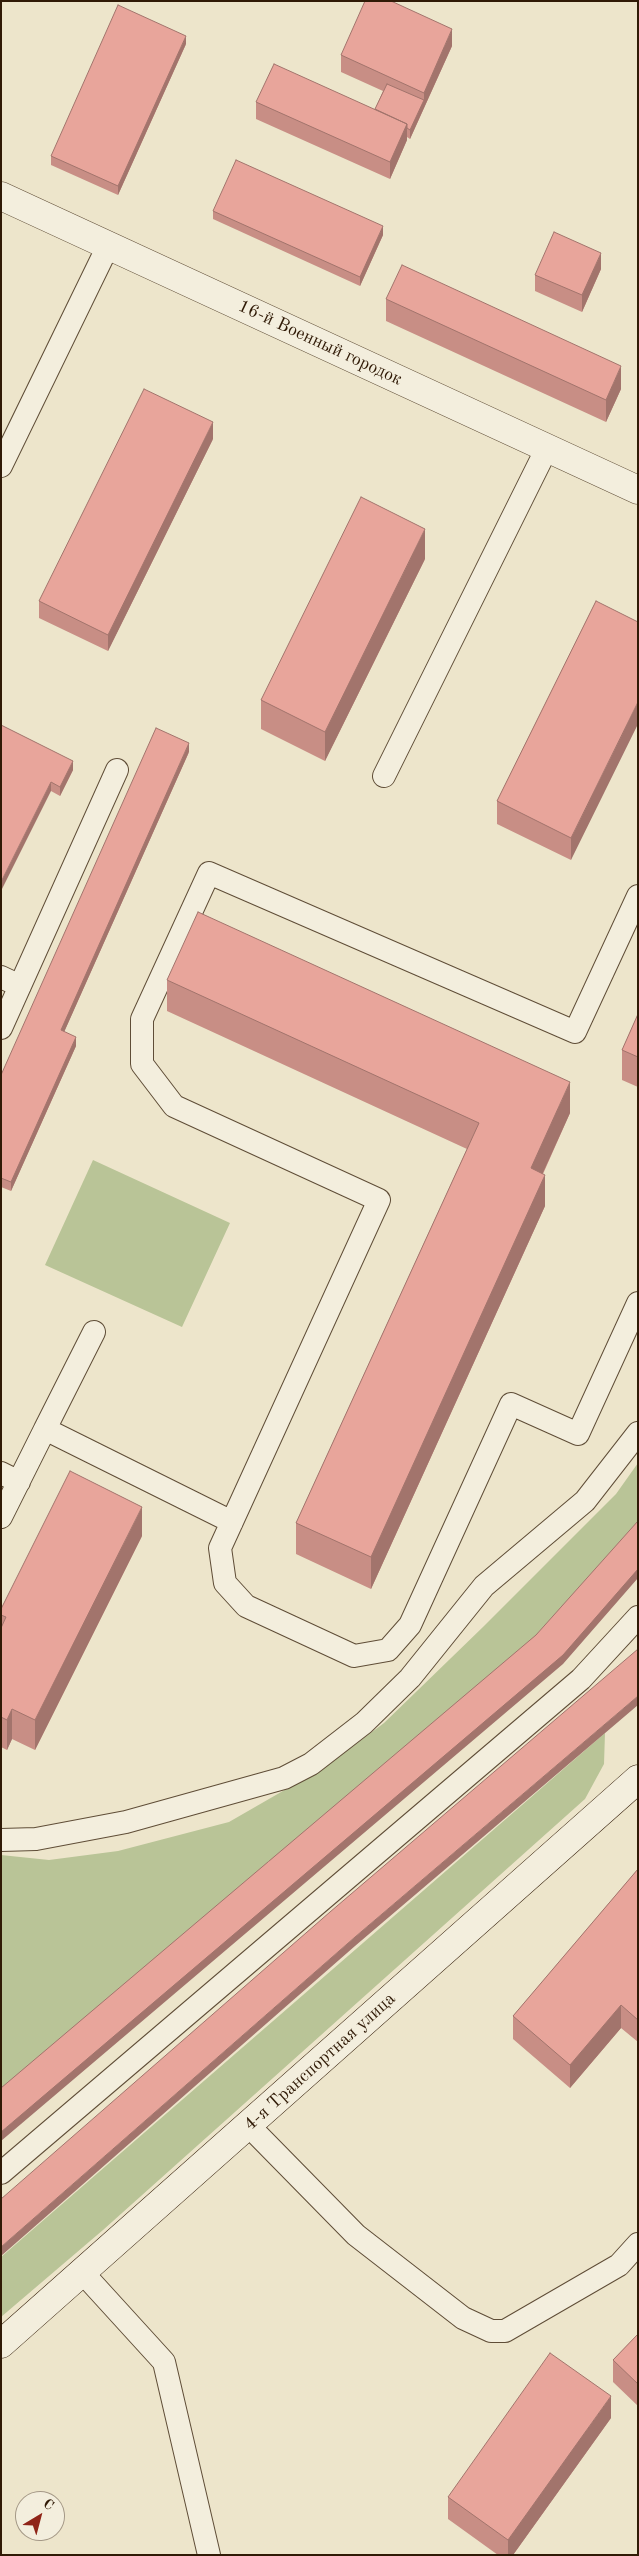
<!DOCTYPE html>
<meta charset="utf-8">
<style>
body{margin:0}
#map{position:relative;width:639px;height:2556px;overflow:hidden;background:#ede5cb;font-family:"Old Standard TT",serif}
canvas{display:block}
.frame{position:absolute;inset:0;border:2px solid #301a06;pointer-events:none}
.north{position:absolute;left:15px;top:2491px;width:50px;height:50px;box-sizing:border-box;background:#f3eedd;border:1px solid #a59987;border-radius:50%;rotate:37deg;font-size:14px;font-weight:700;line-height:20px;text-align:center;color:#301a06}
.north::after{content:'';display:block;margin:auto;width:18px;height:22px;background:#8f2418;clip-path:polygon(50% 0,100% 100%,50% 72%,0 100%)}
</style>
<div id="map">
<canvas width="639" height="2556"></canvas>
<div class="frame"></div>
<div class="north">С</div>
</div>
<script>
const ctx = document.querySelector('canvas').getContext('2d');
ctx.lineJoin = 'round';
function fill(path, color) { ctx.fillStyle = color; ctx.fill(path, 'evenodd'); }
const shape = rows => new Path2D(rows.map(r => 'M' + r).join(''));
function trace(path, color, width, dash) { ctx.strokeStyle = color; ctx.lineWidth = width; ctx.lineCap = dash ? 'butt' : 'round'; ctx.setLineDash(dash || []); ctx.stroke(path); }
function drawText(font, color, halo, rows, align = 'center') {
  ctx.font = font + ' "Old Standard TT",serif'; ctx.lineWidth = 4; ctx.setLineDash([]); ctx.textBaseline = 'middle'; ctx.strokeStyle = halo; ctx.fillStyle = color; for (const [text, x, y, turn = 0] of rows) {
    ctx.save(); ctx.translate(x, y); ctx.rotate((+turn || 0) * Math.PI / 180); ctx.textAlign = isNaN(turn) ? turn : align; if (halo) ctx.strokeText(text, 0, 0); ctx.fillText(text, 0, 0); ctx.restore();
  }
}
fill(shape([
 [93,1160,230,1223,182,1327,45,1265],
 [638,1463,638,1530,536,1644,1,2097,1,1855,49,1860,118,1851,229,1822,328,1765,384,1723,484,1626,616,1494],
 [605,1733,604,1764,585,1799,103,2230,1,2317,1,2257]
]), '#b9c497');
const service = shape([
 [1,466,108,246],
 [384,776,547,448],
 [638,896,575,1032,209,873,142,1019,142,1064,174,1106,379,1200,220,1548,225,1583,246,1606,354,1656,388,1650,410,1625,511,1404,578,1434,638,1303],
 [1,977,20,986],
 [1,1028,117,770],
 [45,1429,94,1332],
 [1,1473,19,1482],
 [1,1517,45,1429,232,1522],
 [1,1840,36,1839,126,1822,284,1778,311,1764,364,1723,410,1678,484,1586,585,1501,638,1433],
 [248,2125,356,2235,463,2318,491,2331,505,2331,619,2265,638,2244],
 [1,2173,581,1679,638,1617],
 [82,2272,164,2362,209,2555]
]);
const minor = shape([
 [1,196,638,490]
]);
const secondary = shape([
 [1,2344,638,1779]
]);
trace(service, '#5f4d37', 24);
trace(minor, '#5f4d37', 29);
trace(secondary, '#301a06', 29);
trace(service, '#f3eedd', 22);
trace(minor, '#f3eedd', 28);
trace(secondary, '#f3eedd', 28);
fill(shape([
 [186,44,118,195,51,165,51,156],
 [452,46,410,139,407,137,407,140,390,179,256,119,256,102,375,109,383,91,341,72,341,55],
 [213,211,383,235,360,286,213,219],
 [601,269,582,312,535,291,535,275],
 [386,299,621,389,606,422,386,321],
 [213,439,108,651,39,618,39,601],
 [425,559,325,761,261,729,261,700],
 [596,601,571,860,497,824,497,801],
 [1,725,73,770,60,796,51,791],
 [189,752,64,1032,76,1046,11,1191,1,1187,1,1075],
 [167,980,570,1113,543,1174,545,1206,371,1589,296,1554,296,1523,467,1149,167,1011],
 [638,1014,638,1087,622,1080,622,1050],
 [142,1536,35,1750,12,1739,7,1750,1,1747,1,1609],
 [638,1869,638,2042,621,2028,570,2088,513,2039,513,2016],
 [638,2334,638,2406,613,2382,613,2360],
 [611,2418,513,2555,498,2555,448,2519,448,2497]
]), '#c88e85');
fill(shape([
 [452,29,452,46,410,139,410,130,424,100,424,93],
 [186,36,186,44,118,195,118,186],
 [407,124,407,140,390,179,390,162],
 [383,226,383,235,360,286,360,277],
 [601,253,601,269,582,312,582,295],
 [621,366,621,389,606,422,606,400],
 [213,422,213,439,108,651,108,635],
 [425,529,425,559,325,761,325,732],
 [638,702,638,724,571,860,571,838],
 [189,743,189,752,61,1039,61,1030],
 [73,761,73,770,60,796,60,787],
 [51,782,51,791,1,891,1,882],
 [76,1037,76,1046,11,1191,11,1182],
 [570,1082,570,1113,531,1199,531,1168],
 [545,1175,545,1206,371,1589,371,1557],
 [142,1507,142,1536,35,1750,35,1720],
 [638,1569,638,1578,563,1664,1,2141,1,2132],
 [638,1696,638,1705,355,1946,1,2256,1,2247,355,1937],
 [12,1709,12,1739,7,1750,7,1720],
 [621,2005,621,2028,570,2088,570,2065],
 [611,2396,611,2418,513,2555,508,2555,508,2540]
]), '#a2746c');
const building = shape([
 [365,1,391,1,452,29,424,93,341,55,365,1],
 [118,5,186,36,118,186,51,156,118,5],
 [274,64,407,124,390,162,256,102,274,64],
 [387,84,424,100,410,130,407,128,407,124,375,109,387,84],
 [236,160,383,226,360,277,213,211,236,160],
 [554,232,601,253,582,295,535,275,554,232],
 [402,265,621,366,606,400,386,299,402,265],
 [144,389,213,422,108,635,39,601,144,389],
 [361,497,425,529,325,732,261,700,361,497],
 [596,601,638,622,638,702,571,838,497,801,596,601],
 [1,725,73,761,60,787,51,782,1,882,1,725],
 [156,728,189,743,61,1030,76,1037,11,1182,1,1178,1,1075,156,728],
 [198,912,570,1082,531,1168,545,1175,371,1557,296,1523,479,1123,167,980,198,912],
 [638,1014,638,1057,622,1050,638,1014],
 [70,1471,142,1507,35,1720,12,1709,7,1720,1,1717,1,1628,6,1617,1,1615,1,1609,70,1471],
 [638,1521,638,1569,563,1655,1,2132,1,2088,536,1635,638,1521],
 [638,1649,638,1696,355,1937,1,2247,1,2199,330,1912,638,1649],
 [638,1869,638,2020,621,2005,570,2065,513,2016,638,1869],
 [638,2334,638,2384,613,2360,638,2334],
 [550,2353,611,2396,508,2540,448,2497,550,2353]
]);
fill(building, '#e8a59b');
trace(building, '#a2746c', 1);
drawText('18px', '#301a06', '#f3eedd', [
 ["16-й Военный городок",320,343,25],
 ["4-я Транспортная улица",320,2062,-42]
]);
</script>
